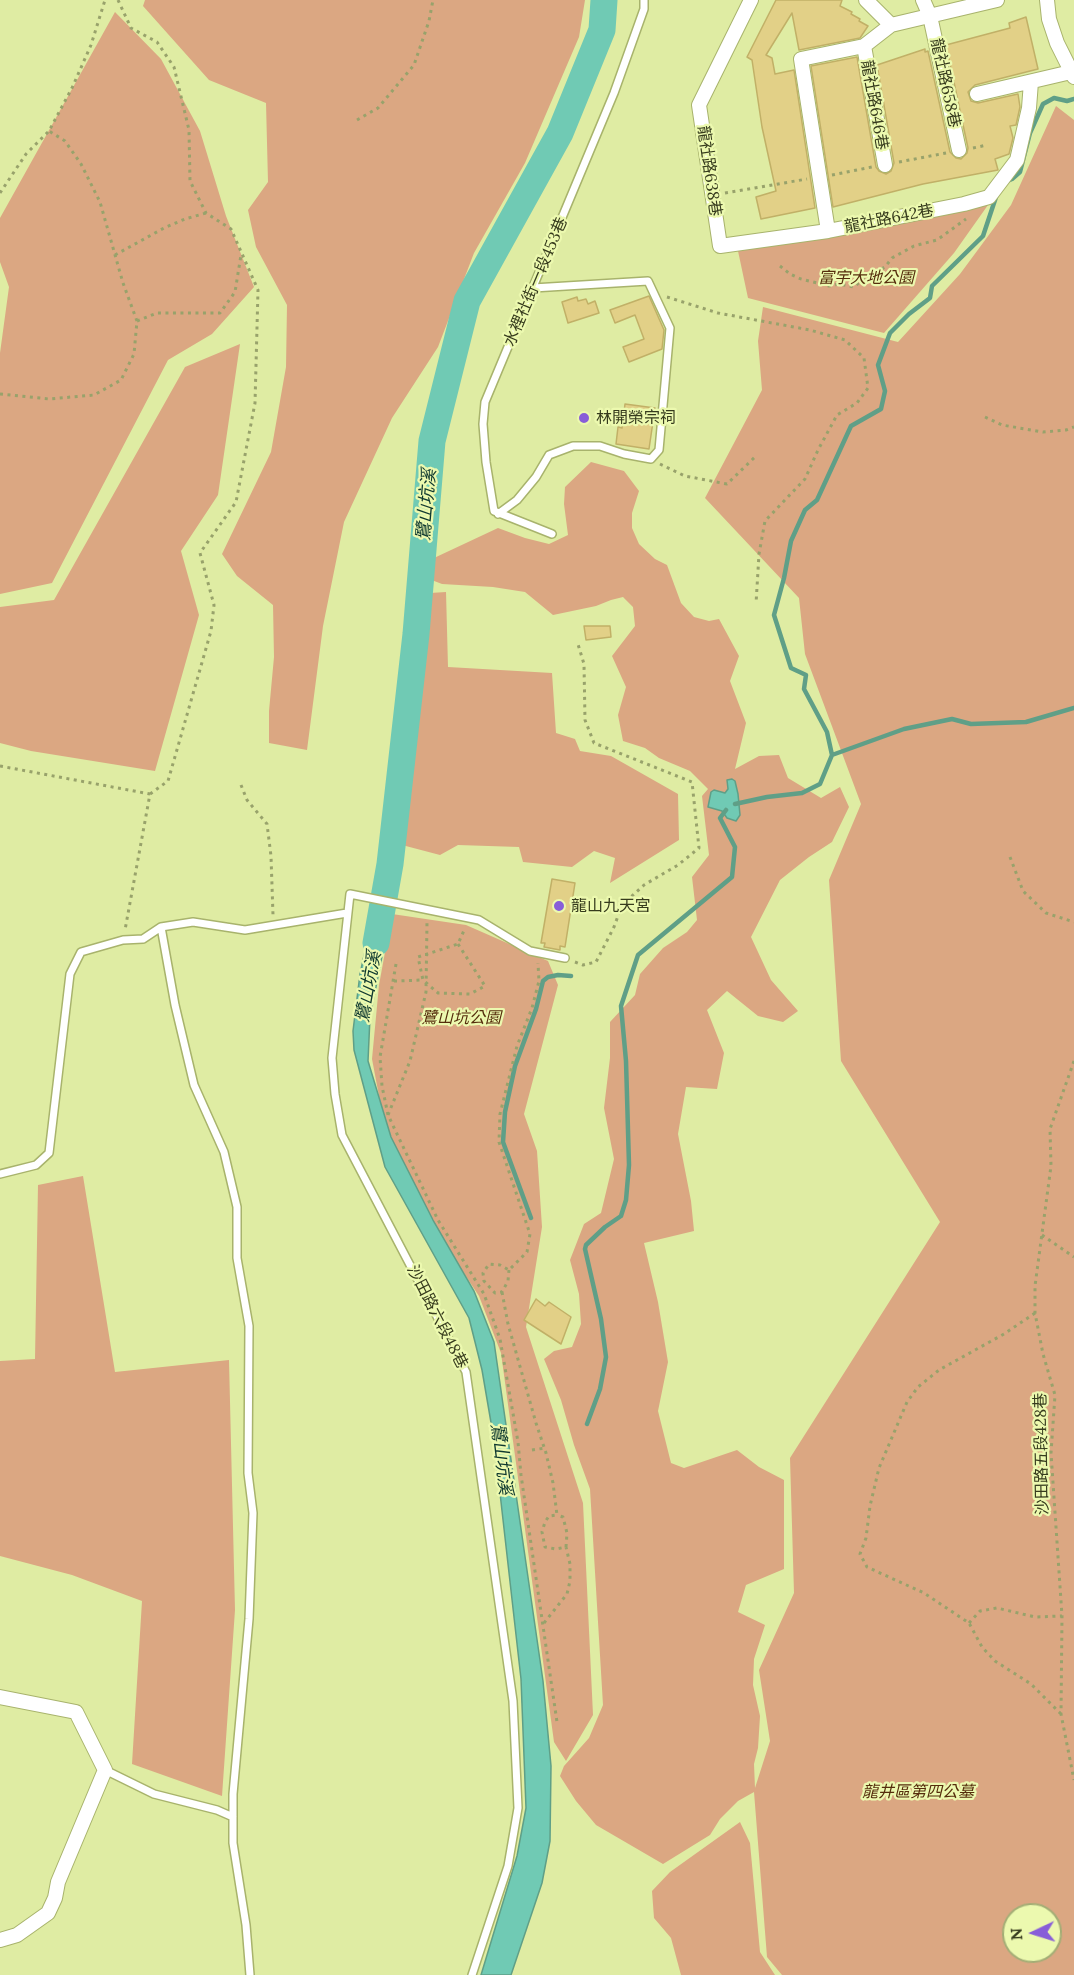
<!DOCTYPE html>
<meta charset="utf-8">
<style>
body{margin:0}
#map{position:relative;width:1074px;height:1975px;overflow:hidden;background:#dfeca3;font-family:Lora,serif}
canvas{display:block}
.north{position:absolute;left:1002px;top:1903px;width:60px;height:60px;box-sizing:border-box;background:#ecf9af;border:2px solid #a3ad75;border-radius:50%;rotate:266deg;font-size:16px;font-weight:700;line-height:24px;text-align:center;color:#363b1d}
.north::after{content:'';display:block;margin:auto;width:21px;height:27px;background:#885ed8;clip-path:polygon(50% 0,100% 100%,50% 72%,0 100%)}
</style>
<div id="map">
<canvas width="1074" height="1975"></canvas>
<div class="north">N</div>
</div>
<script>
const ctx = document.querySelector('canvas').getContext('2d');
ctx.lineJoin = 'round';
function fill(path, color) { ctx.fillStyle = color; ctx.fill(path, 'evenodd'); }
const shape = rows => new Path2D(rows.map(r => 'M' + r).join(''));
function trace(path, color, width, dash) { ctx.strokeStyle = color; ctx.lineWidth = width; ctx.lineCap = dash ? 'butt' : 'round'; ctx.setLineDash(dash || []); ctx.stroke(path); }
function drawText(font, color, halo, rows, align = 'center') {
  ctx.font = font + ' Lora,"Noto Sans TC",serif'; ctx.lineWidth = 4.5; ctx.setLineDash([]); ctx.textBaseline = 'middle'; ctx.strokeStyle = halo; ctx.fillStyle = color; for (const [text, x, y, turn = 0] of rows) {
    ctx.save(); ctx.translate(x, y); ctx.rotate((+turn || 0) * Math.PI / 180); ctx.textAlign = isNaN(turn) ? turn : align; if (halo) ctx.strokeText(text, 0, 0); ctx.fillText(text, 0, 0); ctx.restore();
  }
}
fill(shape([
 [145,0,585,0,579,37,525,163,474,253,438,347,392,418,344,522,323,626,307,750,269,743,269,711,274,657,273,605,237,576,222,554,271,452,286,367,287,305,256,247,248,210,268,182,266,103,209,80,143,6],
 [115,12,161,59,200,131,226,216,254,287,212,334,168,360,52,583,0,594,0,353,9,287,0,262,0,218],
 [1056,106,1074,120,1074,1975,782,1975,767,1957,754,1792,738,1801,720,1819,710,1835,663,1864,596,1825,576,1801,560,1776,564,1766,589,1738,603,1705,590,1489,574,1445,561,1400,544,1359,554,1351,572,1347,581,1324,579,1294,570,1260,584,1224,601,1213,614,1159,604,1108,610,1058,610,1022,635,995,640,974,663,948,687,932,697,920,692,877,709,855,702,796,708,789,690,771,659,758,645,748,623,741,618,715,626,687,612,656,635,626,633,607,623,597,611,600,596,606,553,615,525,592,493,587,442,584,429,579,434,558,498,528,525,538,549,544,568,535,564,504,565,487,591,462,624,471,639,491,632,513,632,528,639,544,655,559,667,565,681,603,694,617,709,621,719,619,739,656,730,681,746,723,735,769,759,756,779,755,788,778,821,798,840,787,849,807,832,842,809,857,780,880,751,937,771,980,798,1011,783,1022,758,1016,727,991,707,1010,724,1053,717,1089,686,1087,678,1134,691,1201,694,1231,644,1243,658,1302,668,1362,658,1411,671,1463,684,1468,737,1450,759,1467,784,1480,784,1569,746,1585,738,1612,765,1625,754,1659,753,1685,760,1716,758,1748,754,1764,755,1788,770,1741,759,1670,794,1593,790,1458,940,1222,841,1061,829,880,861,804,805,654,799,598,705,498,762,390,758,341,763,307,898,342,960,274,1011,205],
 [1014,1915,1050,1915,1050,1951,1014,1951],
 [988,205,954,253,884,333,748,298,738,251],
 [240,344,218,495,181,551,199,615,155,771,31,751,0,743,0,607,54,600,185,367],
 [446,592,448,667,552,673,556,733,575,739,580,751,611,756,678,794,679,840,610,883,615,858,594,851,572,867,523,862,519,847,458,845,440,855,402,845,430,593],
 [392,914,466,925,548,961,558,985,524,1114,537,1151,542,1227,526,1327,583,1503,593,1715,566,1761,554,1742,501,1353,479,1296,431,1224,389,1149,372,1059,379,985],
 [83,1176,115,1372,229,1360,235,1610,222,1796,132,1764,142,1601,72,1575,0,1556,0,1361,35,1359,38,1185],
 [740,1822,750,1843,760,1952,775,1975,681,1975,671,1938,654,1918,652,1891,670,1872]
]), '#dba782');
const water = shape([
 [732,779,735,781,738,794,740,815,736,821,727,818,722,811,708,807,711,792,714,790,725,793,728,789,727,780,732,779],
 [383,906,383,951,370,1017,368,1061,391,1137,433,1220,474,1291,494,1342,543,1681,551,1766,550,1841,542,1883,511,1975,481,1975,517,1856,526,1808,521,1679,494,1440,482,1370,469,1318,385,1167,354,1050,353,1031,360,974,371,924,383,906]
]);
fill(water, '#70cab4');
trace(water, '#5f9f87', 1.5);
trace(shape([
 [1005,182,1012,179,1020,172,1030,133,1043,104,1054,98,1067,101,1074,99],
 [832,755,904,729,952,719,971,724,1026,722,1074,708],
 [735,804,767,797,802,793,820,784,832,755,827,732,804,689,806,675,791,668,774,615,784,578,791,541,805,510,817,500,851,426,881,409,885,391,878,365,890,333,909,314,930,298,932,286,983,236,996,197],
 [531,1218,503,1142,505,1112,515,1066,536,1009,543,981,548,977,558,975,571,976],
 [587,1424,600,1389,606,1357,601,1319,585,1249,586,1245,605,1227,621,1216,626,1200,629,1165,626,1061,621,1006,638,955,732,877,735,847,720,818,726,810]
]), '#5f9f87', 4.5);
trace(shape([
 [376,943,390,864,416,634,432,441,467,301,560,133,602,30,604,0]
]), '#70cab4', 27);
const building = shape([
 [776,0,842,0,840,6,852,12,851,14,860,19,859,21,868,26,860,38,799,50,792,13,766,55,772,58,775,74,794,70,815,208,761,219,756,197,776,191,762,127,752,60,747,57,776,0],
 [1026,17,1038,69,975,85,968,92,971,101,978,103,1018,94,1020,107,1016,125,1010,126,1013,138,1009,154,995,159,998,170,923,184,833,207,811,66,857,57,876,167,879,171,886,174,891,171,894,163,877,65,925,49,925,52,928,51,950,152,956,158,961,159,967,153,968,148,946,45,1010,28,1009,23,1026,17],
 [649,296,664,330,662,349,629,362,623,347,644,339,635,315,615,323,610,310,649,296],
 [577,297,578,301,586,299,588,304,595,301,599,313,568,323,562,302,577,297],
 [625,404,655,408,649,449,616,444,618,427,622,428,625,404],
 [584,626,610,626,611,637,586,640,584,626],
 [552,879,575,883,565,947,560,946,560,950,544,947,545,943,541,943,552,879],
 [536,1299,545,1306,549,1302,571,1317,561,1344,524,1320,536,1299]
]);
fill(building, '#e2d087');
trace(building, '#c1b067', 1.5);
const lane = shape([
 [498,514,517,500,536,477,549,455,573,446,600,446,624,454,651,459,659,450,670,328,648,281,533,288],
 [552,534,494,511,486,462,483,424,485,402,614,93,644,9,644,0],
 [161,927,175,1005,194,1085,224,1152,237,1207,237,1258,249,1326,248,1473,253,1513,249,1619,233,1794,233,1843,246,1925,250,1975],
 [0,1174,36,1165,49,1153,70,974,81,952,123,940,143,939,161,927,193,922,245,930,347,913],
 [105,1770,154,1794,217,1810,233,1817],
 [472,1975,508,1866,518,1808,513,1701,466,1372,342,1135,335,1094,332,1058,350,894,479,920,530,951,565,958]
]);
const street = shape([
 [751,0,699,105,720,246,828,231,964,204,989,197,1017,160,1029,108,1031,82],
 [866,0,891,25],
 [923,0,930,16,959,150],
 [1047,0,1049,19,1057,43,1074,77],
 [864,46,885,165],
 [977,94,1071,72],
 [828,231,801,59,864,46,891,25,997,0],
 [0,1697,76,1712,105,1770,58,1882,55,1898,48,1913,17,1935,0,1940]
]);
trace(lane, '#a8b36c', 10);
trace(street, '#a8b36c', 16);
trace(shape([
 [118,0,131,28,157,42,174,67,189,130,190,181,206,213,231,229,258,290,255,403,236,502,200,553,214,605,211,631,168,781,150,794],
 [357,120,378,108,414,65,429,21,433,0],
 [973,148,987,145],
 [899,162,946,153],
 [832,175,872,167],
 [0,193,26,154,49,131,72,88,91,45,105,0],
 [725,193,807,179],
 [115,255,164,228,185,219,206,213],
 [780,266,790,274,801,279,829,286,839,284,854,287,863,279,885,267,892,258,914,246,937,240,966,219],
 [667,297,718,313,810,330,845,340,864,358,868,388,857,403,837,415,818,450,805,479,765,521,759,554,756,604],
 [137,321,157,313,220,313,235,292,241,255],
 [0,394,49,399,94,395,121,380,134,354,137,321,123,283,100,202,81,164,65,141,49,131],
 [985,417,1002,425,1043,432,1066,430,1074,427],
 [660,464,685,476,727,484,756,456],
 [0,766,150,794,125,930],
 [241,785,247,800,267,824,271,856,273,915],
 [1010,857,1023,891,1046,913,1074,922],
 [458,944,485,986,470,994,438,993,423,980,418,957,458,944,465,928],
 [575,962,583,965,596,962,614,927,622,905,644,885,678,865,699,848,692,782,594,743,585,720,584,664,577,641],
 [396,964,380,1057,382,1086,388,1115,438,1220,484,1294,500,1339,518,1442,521,1475,557,1722],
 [394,981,423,980],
 [1074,1061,1050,1129,1051,1166,1035,1286,1035,1313,1043,1354,1055,1395,1051,1453,1062,1616,1061,1714,1074,1780],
 [388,1115,410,1061,426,992,427,921],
 [1042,1235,1074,1257],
 [509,1270,508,1281,502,1292,495,1293,484,1281,483,1273,489,1264,500,1265,509,1270,527,1252,530,1234,499,1142,500,1114,517,1046,532,1008,539,981,538,963],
 [502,1292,508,1324,536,1423,546,1453,553,1483,557,1515,549,1516,545,1522,542,1532,545,1547,556,1549,566,1547,567,1533,563,1517,557,1515],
 [1035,1313,1004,1334,939,1370,918,1387,907,1402,879,1468,870,1506,866,1538,860,1554,867,1567,924,1593,969,1623,982,1647,995,1661,1031,1684,1061,1714],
 [532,1450,545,1448],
 [544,1623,567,1594,570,1581,570,1564,566,1547],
 [969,1623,980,1611,997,1608,1035,1617,1062,1616]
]), '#98a26b', 3, [3, 4.5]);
trace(lane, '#fff', 7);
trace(street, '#fff', 14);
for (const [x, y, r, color] of [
 [584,418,6,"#885ed8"],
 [559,906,6,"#885ed8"]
]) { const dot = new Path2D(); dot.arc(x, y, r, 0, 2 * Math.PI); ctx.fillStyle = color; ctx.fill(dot); trace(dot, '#ecf9af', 2); }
drawText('16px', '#363b1d', '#ecf9af', [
 ["龍社路658巷",945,83,78],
 ["龍社路646巷",874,105,80],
 ["龍社路638巷",709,171,82],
 ["龍社路642巷",889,219,-11],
 ["水裡社街一段453巷",536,282,-67],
 ["沙田路六段48巷",437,1317,63],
 ["沙田路五段428巷",1042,1454,-91]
]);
drawText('italic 16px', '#552d0c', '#ecf9af', [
 ["富宇大地公園",866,278],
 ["鷺山坑公園",461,1018],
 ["龍井區第四公墓",918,1792]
]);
drawText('16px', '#363b1d', '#ecf9af', [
 ["林開榮宗祠",596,418],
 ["龍山九天宮",571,906]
], 'left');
drawText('italic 18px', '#0e382f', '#ecf9af', [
 ["鷺山坑溪",427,505,-85],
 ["鷺山坑溪",369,987,-80],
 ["鷺山坑溪",501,1459,83]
]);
</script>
